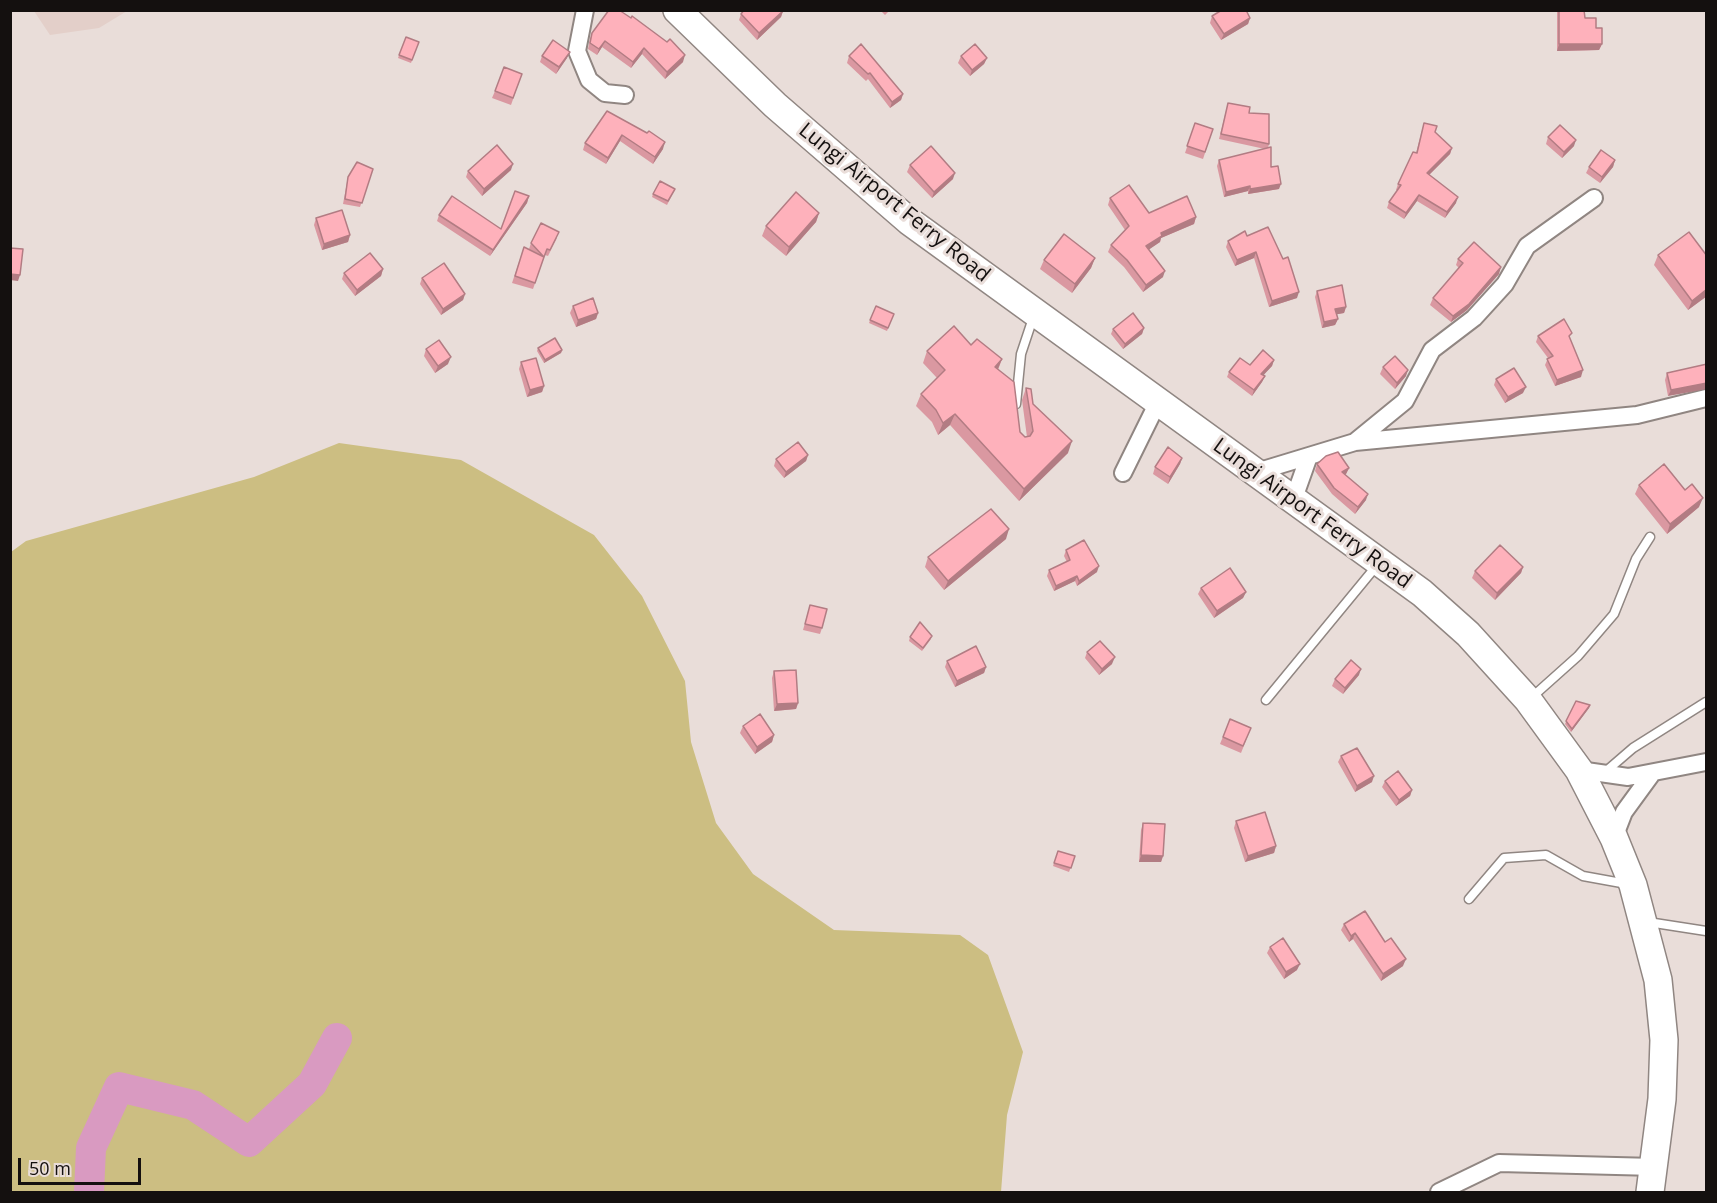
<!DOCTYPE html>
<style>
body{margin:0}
#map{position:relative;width:1717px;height:1203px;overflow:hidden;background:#e9ddd9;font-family:"Open Sans",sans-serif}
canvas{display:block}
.frame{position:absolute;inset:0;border:12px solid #14100f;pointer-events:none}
.scale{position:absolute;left:18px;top:1158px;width:123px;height:27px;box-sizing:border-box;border:3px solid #14100f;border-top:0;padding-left:8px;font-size:18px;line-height:21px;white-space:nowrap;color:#14100f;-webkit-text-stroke:4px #e9ddd9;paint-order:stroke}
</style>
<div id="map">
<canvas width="1717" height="1203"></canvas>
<div class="frame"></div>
<div class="scale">50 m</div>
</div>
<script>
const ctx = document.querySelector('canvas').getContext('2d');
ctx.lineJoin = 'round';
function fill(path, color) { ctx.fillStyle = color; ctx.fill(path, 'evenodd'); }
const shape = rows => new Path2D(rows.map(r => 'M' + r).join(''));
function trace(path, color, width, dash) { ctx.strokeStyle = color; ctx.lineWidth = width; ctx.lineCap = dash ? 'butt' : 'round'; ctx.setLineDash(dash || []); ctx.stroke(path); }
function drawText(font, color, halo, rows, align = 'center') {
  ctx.font = font + ' "Open Sans",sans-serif'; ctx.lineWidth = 6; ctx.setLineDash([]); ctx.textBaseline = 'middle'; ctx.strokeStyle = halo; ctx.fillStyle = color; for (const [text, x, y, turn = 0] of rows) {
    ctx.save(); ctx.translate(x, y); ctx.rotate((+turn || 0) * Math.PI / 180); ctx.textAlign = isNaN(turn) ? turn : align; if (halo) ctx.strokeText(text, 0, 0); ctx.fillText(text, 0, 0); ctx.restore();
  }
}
fill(shape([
 [34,11,127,11,99,28,50,35]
]), '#e3cfc9');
fill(shape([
 [339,443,461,460,594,535,642,596,685,681,691,742,716,823,753,874,834,930,960,935,988,955,1023,1052,1007,1115,1001,1192,11,1192,11,552,26,541,254,477]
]), '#ccbe82');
trace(shape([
 [89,1192,91,1148,119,1087,193,1105,249,1142,312,1084,337,1038]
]), '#d99ac1', 30);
const service = shape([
 [1016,404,1021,354,1034,315],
 [1531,698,1578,656,1614,614,1636,559,1650,537],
 [1266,700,1378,564],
 [1604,773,1633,748,1706,702],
 [1469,899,1504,858,1546,855,1583,876,1627,884],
 [1648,922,1706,931]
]);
const minor = shape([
 [585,10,577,51,589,80,605,93,625,95],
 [1356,441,1405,401,1432,350,1474,318,1505,284,1527,246,1594,198],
 [1123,473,1158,402],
 [1253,473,1355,442,1637,415,1706,398],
 [1293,501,1309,456],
 [1579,770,1628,777,1706,762],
 [1614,838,1624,812,1651,775],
 [1439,1192,1499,1163,1655,1167]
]);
const primary = shape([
 [677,10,775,105,909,221,1422,593,1468,634,1528,700,1579,770,1614,838,1633,885,1658,980,1664,1040,1662,1099,1650,1192]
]);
trace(service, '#908682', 11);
trace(minor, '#908682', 20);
trace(primary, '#908682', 30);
trace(service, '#fff', 8);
trace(minor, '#fff', 16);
trace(primary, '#fff', 27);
fill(shape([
 [609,10,683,62,665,79,642,54,631,68,602,47,597,55,588,49,590,39,592,33],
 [880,10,890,10,885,15],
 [1557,10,1584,10,1585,18,1602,44,1599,50,1557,51],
 [783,11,781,17,757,40,739,20,741,14],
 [1212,16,1250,18,1248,24,1221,40,1210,23],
 [406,37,419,42,411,63,398,58],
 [542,56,567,58,556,74,540,62],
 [849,56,903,94,901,100,890,108,868,79,866,81,847,63],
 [961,56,987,58,984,64,970,76,958,63],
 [522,74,511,105,492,98,495,91],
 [1228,103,1249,113,1269,144,1268,148,1271,167,1279,189,1248,194,1248,191,1224,197,1217,166,1219,160,1265,149,1219,139],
 [607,111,663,149,653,164,620,141,606,164,583,150,585,143],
 [1195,123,1213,129,1203,159,1185,153],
 [1424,123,1452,148,1450,154,1429,175,1456,203,1445,218,1417,201,1404,219,1387,208,1389,202,1398,190,1396,190,1398,184,1416,153],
 [1548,137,1574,146,1562,158,1546,144],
 [1615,160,1613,167,1600,183,1586,173,1589,167],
 [910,165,953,179,932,198,907,172],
 [373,169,360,207,343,204,347,182,348,177],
 [511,170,482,196,466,177,468,171],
 [675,189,667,205,652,197,653,194],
 [529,196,527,203,490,256,437,221,439,215,501,229],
 [1110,198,1149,213,1196,217,1194,224,1161,238,1160,242,1149,249,1163,277,1143,292,1124,267,1108,252,1111,245,1125,230,1108,205],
 [819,213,816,222,786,256,762,236,766,226],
 [316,218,350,235,348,242,322,250,314,225],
 [1247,236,1297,298,1269,307,1254,258,1235,266,1226,247,1228,241],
 [557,238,548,256,545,255,533,289,512,283,524,247,530,250,529,249,531,243],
 [1658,255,1707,296,1688,310,1654,265],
 [1095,258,1091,268,1072,293,1040,269,1044,260],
 [1458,259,1499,274,1467,310,1451,322,1430,305,1433,298,1459,268,1456,265],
 [383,269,381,276,355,296,342,279,344,273],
 [422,278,465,294,463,300,441,315,420,284],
 [1317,291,1346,307,1344,313,1337,314,1338,319,1335,325,1322,328,1315,297],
 [573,306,598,313,596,319,576,327,570,313],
 [876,306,894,314,887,331,869,323],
 [1144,328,1142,334,1123,349,1111,334,1113,329],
 [1538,336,1570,339,1581,377,1555,386,1545,365,1548,358,1536,342],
 [971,345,1002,359,998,370,1020,432,1025,437,1027,437,1022,400,1026,388,1033,404,1068,453,1019,501,950,425,938,435,932,422,916,406,921,394,937,378,923,363,927,351],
 [538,348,562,350,561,353,544,363,537,351],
 [426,349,448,364,435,373,424,356],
 [1274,360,1272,366,1263,375,1265,376,1262,382,1252,396,1227,377,1229,372,1250,365],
 [521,362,544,386,542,392,527,397,519,369],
 [1707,364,1668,396,1665,380,1667,373],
 [1383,367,1406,376,1395,389,1380,374],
 [1496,379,1523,393,1505,403,1494,385],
 [808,455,806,461,784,478,774,466,776,459],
 [1182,458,1180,464,1168,484,1153,474,1155,467],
 [1317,464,1349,468,1346,474,1345,475,1366,500,1355,514,1332,494,1315,471],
 [1639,485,1699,507,1667,534,1635,494],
 [1006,539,944,590,925,567,928,557],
 [1066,550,1097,572,1077,586,1075,581,1054,591,1047,576,1049,570,1067,562,1064,556],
 [1523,567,1521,573,1495,600,1472,578,1475,571],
 [1201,588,1246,592,1243,598,1214,618,1198,594],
 [810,605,822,628,820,634,803,630],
 [910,637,931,639,922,651,909,641],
 [1087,652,1112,664,1099,675,1085,658],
 [947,661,986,667,984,673,955,687,945,667],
 [774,671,798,703,796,709,774,711,772,678],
 [1359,675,1343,694,1332,686,1335,679],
 [1576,701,1590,705,1589,708,1571,732,1565,724],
 [1230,719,1251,728,1241,753,1220,744],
 [743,726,774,735,772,742,755,754,740,733],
 [1341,756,1372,782,1355,792,1338,762],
 [1385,781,1412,790,1410,796,1396,806,1382,787],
 [1707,782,1707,803,1705,803,1705,786],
 [1236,821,1276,846,1274,853,1245,862,1234,828],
 [1143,823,1163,856,1161,862,1139,862,1141,830],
 [1058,851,1075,856,1069,872,1053,866],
 [1344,924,1403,966,1381,981,1353,939,1349,942,1341,930],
 [1270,947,1297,970,1284,979,1267,953]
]), '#da98a1');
fill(shape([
 [783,11,781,17,757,40,759,33],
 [1250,18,1248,24,1221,40,1224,34],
 [605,41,602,47,597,55,599,49],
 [1559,44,1602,44,1599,50,1557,51],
 [644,48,642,54,631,68,633,62],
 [570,52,567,58,556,74,559,67],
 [685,55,683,62,665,79,667,72],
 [987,58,984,64,970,76,972,70],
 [903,94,901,100,890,108,892,102],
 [622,135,620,141,606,164,608,158],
 [1576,140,1574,146,1562,158,1564,152],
 [665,142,663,149,653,164,655,157],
 [1452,148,1450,154,1425,179,1427,173],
 [1615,160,1613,167,1600,183,1602,177],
 [513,164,511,170,482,196,484,189],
 [955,173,953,179,932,198,934,192],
 [1281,184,1279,189,1248,194,1250,189],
 [1250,186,1248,191,1224,197,1226,192],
 [1419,195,1417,201,1404,219,1406,213],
 [529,196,527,203,490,256,493,250],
 [1458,197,1456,203,1445,218,1447,212],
 [819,213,816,222,786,256,789,247],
 [1196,217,1194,224,1161,238,1160,242,1144,253,1146,246,1161,233],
 [350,235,348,242,322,250,324,244],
 [1256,252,1254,258,1235,266,1237,260],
 [1095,258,1091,268,1072,293,1075,284],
 [1501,267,1499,274,1467,310,1451,322,1453,316],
 [383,269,381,276,355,296,357,290],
 [1165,271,1163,277,1143,292,1146,285],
 [10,274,20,275,18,281,10,280],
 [1707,289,1707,296,1688,310,1692,301],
 [1299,292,1297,298,1269,307,1272,301],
 [465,294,463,300,441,315,443,309],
 [1346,307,1344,313,1333,315,1335,309],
 [598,313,596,319,576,327,578,320],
 [1338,319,1335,325,1322,328,1324,322],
 [1144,328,1142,334,1123,349,1125,344],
 [562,350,561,353,544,363,545,360],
 [451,357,448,364,435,373,438,366],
 [1002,359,997,371,995,367],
 [1274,360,1272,366,1259,380,1261,374],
 [1408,370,1406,376,1395,389,1397,383],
 [1583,370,1581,377,1555,386,1557,380],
 [1265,376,1262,382,1252,396,1254,390],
 [1707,383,1707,389,1668,396,1671,390],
 [544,386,542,392,527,397,530,390],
 [1526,387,1523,393,1505,403,1508,397],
 [955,414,950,425,938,435,943,423],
 [1072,441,1068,453,1019,501,1024,489],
 [808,455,806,461,784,478,786,472],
 [1182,458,1180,464,1168,484,1170,477],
 [1349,468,1346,474,1340,479,1342,472],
 [1368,494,1366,500,1355,514,1358,507],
 [1703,498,1699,507,1667,534,1670,524],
 [1009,529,1006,539,944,590,948,581],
 [1099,566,1097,572,1077,586,1079,581],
 [1523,567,1521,573,1495,600,1497,593],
 [1077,576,1075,581,1054,591,1056,586],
 [1246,592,1243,598,1214,618,1217,611],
 [1115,657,1112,664,1099,675,1102,669],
 [986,667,984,673,955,687,957,681],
 [1361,669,1359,675,1343,694,1345,688],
 [798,703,796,709,774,711,777,704],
 [1590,705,1589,708,1571,732,1572,729],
 [774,735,772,742,755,754,757,747],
 [1374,776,1372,782,1355,792,1357,786],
 [1412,790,1410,796,1396,806,1399,800],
 [1276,846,1274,853,1245,862,1248,856],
 [1141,855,1163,856,1161,862,1139,862],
 [1355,933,1353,939,1349,942,1351,936],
 [1406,959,1403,966,1381,981,1383,974],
 [1300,964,1297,970,1284,979,1286,972]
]), '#b27c83');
const building = shape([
 [609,10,619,10,631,18,632,16,667,42,670,39,685,55,667,72,644,48,633,62,605,41,599,49,590,43,592,33,609,10],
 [744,10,783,10,783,11,759,33,741,14,744,10],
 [1222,10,1246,10,1250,18,1224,34,1212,16,1222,10],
 [1559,10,1584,10,1585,18,1596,18,1596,28,1602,28,1602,44,1559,44,1559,10],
 [406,37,419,42,412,60,399,55,406,37],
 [553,40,570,52,559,67,542,56,553,40],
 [861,44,903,94,892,102,870,73,868,74,849,56,861,44],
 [975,44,987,58,972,70,961,56,975,44],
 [504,67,522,74,513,98,495,91,504,67],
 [1228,103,1250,107,1249,113,1269,114,1269,144,1221,134,1228,103],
 [607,111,647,133,649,131,665,142,655,157,622,135,608,158,585,143,607,111],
 [1195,123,1213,129,1205,152,1187,146,1195,123],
 [1424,123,1437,126,1435,132,1452,148,1427,173,1458,197,1447,212,1419,195,1406,213,1389,202,1401,185,1398,184,1413,152,1417,153,1424,123],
 [1560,125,1576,140,1564,152,1548,137,1560,125],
 [497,145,513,164,484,189,468,171,497,145],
 [931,146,955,173,934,192,910,165,931,146],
 [1271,147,1271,167,1278,166,1281,184,1250,189,1250,186,1226,192,1219,160,1271,147],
 [1601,150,1615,160,1602,177,1589,167,1601,150],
 [357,162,373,169,362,203,345,199,348,177,357,162],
 [660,181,675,189,668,201,653,194,660,181],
 [1129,185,1149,213,1187,196,1196,217,1161,233,1162,236,1146,246,1165,271,1146,285,1127,260,1111,245,1129,226,1110,198,1129,185],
 [515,191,529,196,493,250,439,215,452,196,501,229,515,191],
 [796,192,819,213,789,247,766,226,796,192],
 [342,210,350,235,324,244,316,218,342,210],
 [541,223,559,232,550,250,547,249,544,257,531,243,541,223],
 [1268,227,1283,259,1288,257,1299,292,1272,301,1256,252,1237,260,1228,241,1245,231,1247,236,1268,227],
 [1689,232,1707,256,1707,289,1692,301,1658,255,1689,232],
 [1064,234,1095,258,1075,284,1044,260,1064,234],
 [1474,242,1501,267,1469,304,1453,316,1433,298,1463,263,1458,259,1474,242],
 [524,247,544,257,535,283,515,276,524,247],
 [10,248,23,249,20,275,10,274,10,248],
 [370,253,383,269,357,290,344,273,370,253],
 [444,263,465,294,443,309,422,278,444,263],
 [1342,285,1346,307,1335,309,1338,319,1324,322,1317,291,1342,285],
 [593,298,598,313,578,320,573,306,593,298],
 [876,306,894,314,888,328,870,320,876,306],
 [1133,313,1144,328,1125,344,1113,329,1133,313],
 [1564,319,1572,333,1569,336,1583,370,1557,380,1547,359,1553,356,1538,336,1564,319],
 [954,326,971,345,977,339,1002,359,995,367,1014,382,1020,432,1025,437,1030,436,1033,431,1026,388,1031,389,1033,404,1072,441,1024,489,955,414,943,423,936,410,921,394,945,370,927,351,954,326],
 [555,338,562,350,545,360,538,348,555,338],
 [439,340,451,357,438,366,426,349,439,340],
 [1263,350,1274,360,1261,374,1265,376,1254,390,1229,372,1240,358,1250,365,1263,350],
 [1395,356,1408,370,1397,383,1383,367,1395,356],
 [536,358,544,386,530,390,521,362,536,358],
 [1707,364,1707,383,1671,390,1667,373,1707,364],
 [1514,368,1526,387,1508,397,1496,379,1514,368],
 [798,442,808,455,786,472,776,459,798,442],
 [1168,447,1182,458,1170,477,1155,467,1168,447],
 [1338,452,1349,468,1342,472,1368,494,1358,507,1334,488,1317,464,1326,456,1338,452],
 [1664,464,1685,490,1692,484,1703,498,1670,524,1639,485,1664,464],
 [991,509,1009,529,948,581,928,557,991,509],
 [1084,540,1099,566,1079,581,1077,576,1056,586,1049,570,1070,560,1066,550,1084,540],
 [1500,545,1523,567,1497,593,1475,571,1500,545],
 [1230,568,1246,592,1217,611,1201,588,1230,568],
 [810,605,827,609,822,628,805,624,810,605],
 [920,622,932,636,923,648,910,637,920,622],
 [1100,641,1115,657,1102,669,1087,652,1100,641],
 [976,646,986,667,957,681,947,661,976,646],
 [1351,660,1361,669,1345,688,1335,679,1351,660],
 [796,670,798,703,777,704,774,671,796,670],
 [1576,701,1590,705,1572,729,1566,721,1576,701],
 [760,714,774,735,757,747,743,726,760,714],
 [1230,719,1251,728,1243,746,1223,737,1230,719],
 [1357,748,1374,776,1357,786,1341,756,1357,748],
 [1398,771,1412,790,1399,800,1385,781,1398,771],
 [1265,812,1276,846,1248,856,1236,821,1265,812],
 [1143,823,1165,824,1163,856,1141,855,1143,823],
 [1058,851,1075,856,1071,868,1054,863,1058,851],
 [1365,911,1385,942,1391,938,1406,959,1383,974,1355,933,1351,936,1344,924,1365,911],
 [1283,938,1300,964,1286,972,1270,947,1283,938]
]);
fill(building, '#feb1bb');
trace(building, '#b27c83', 1.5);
drawText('21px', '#14100f', '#e9ddd9', [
 ["Lungi Airport Ferry Road",894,203,39],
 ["Lungi Airport Ferry Road",1312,514,36]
]);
</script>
